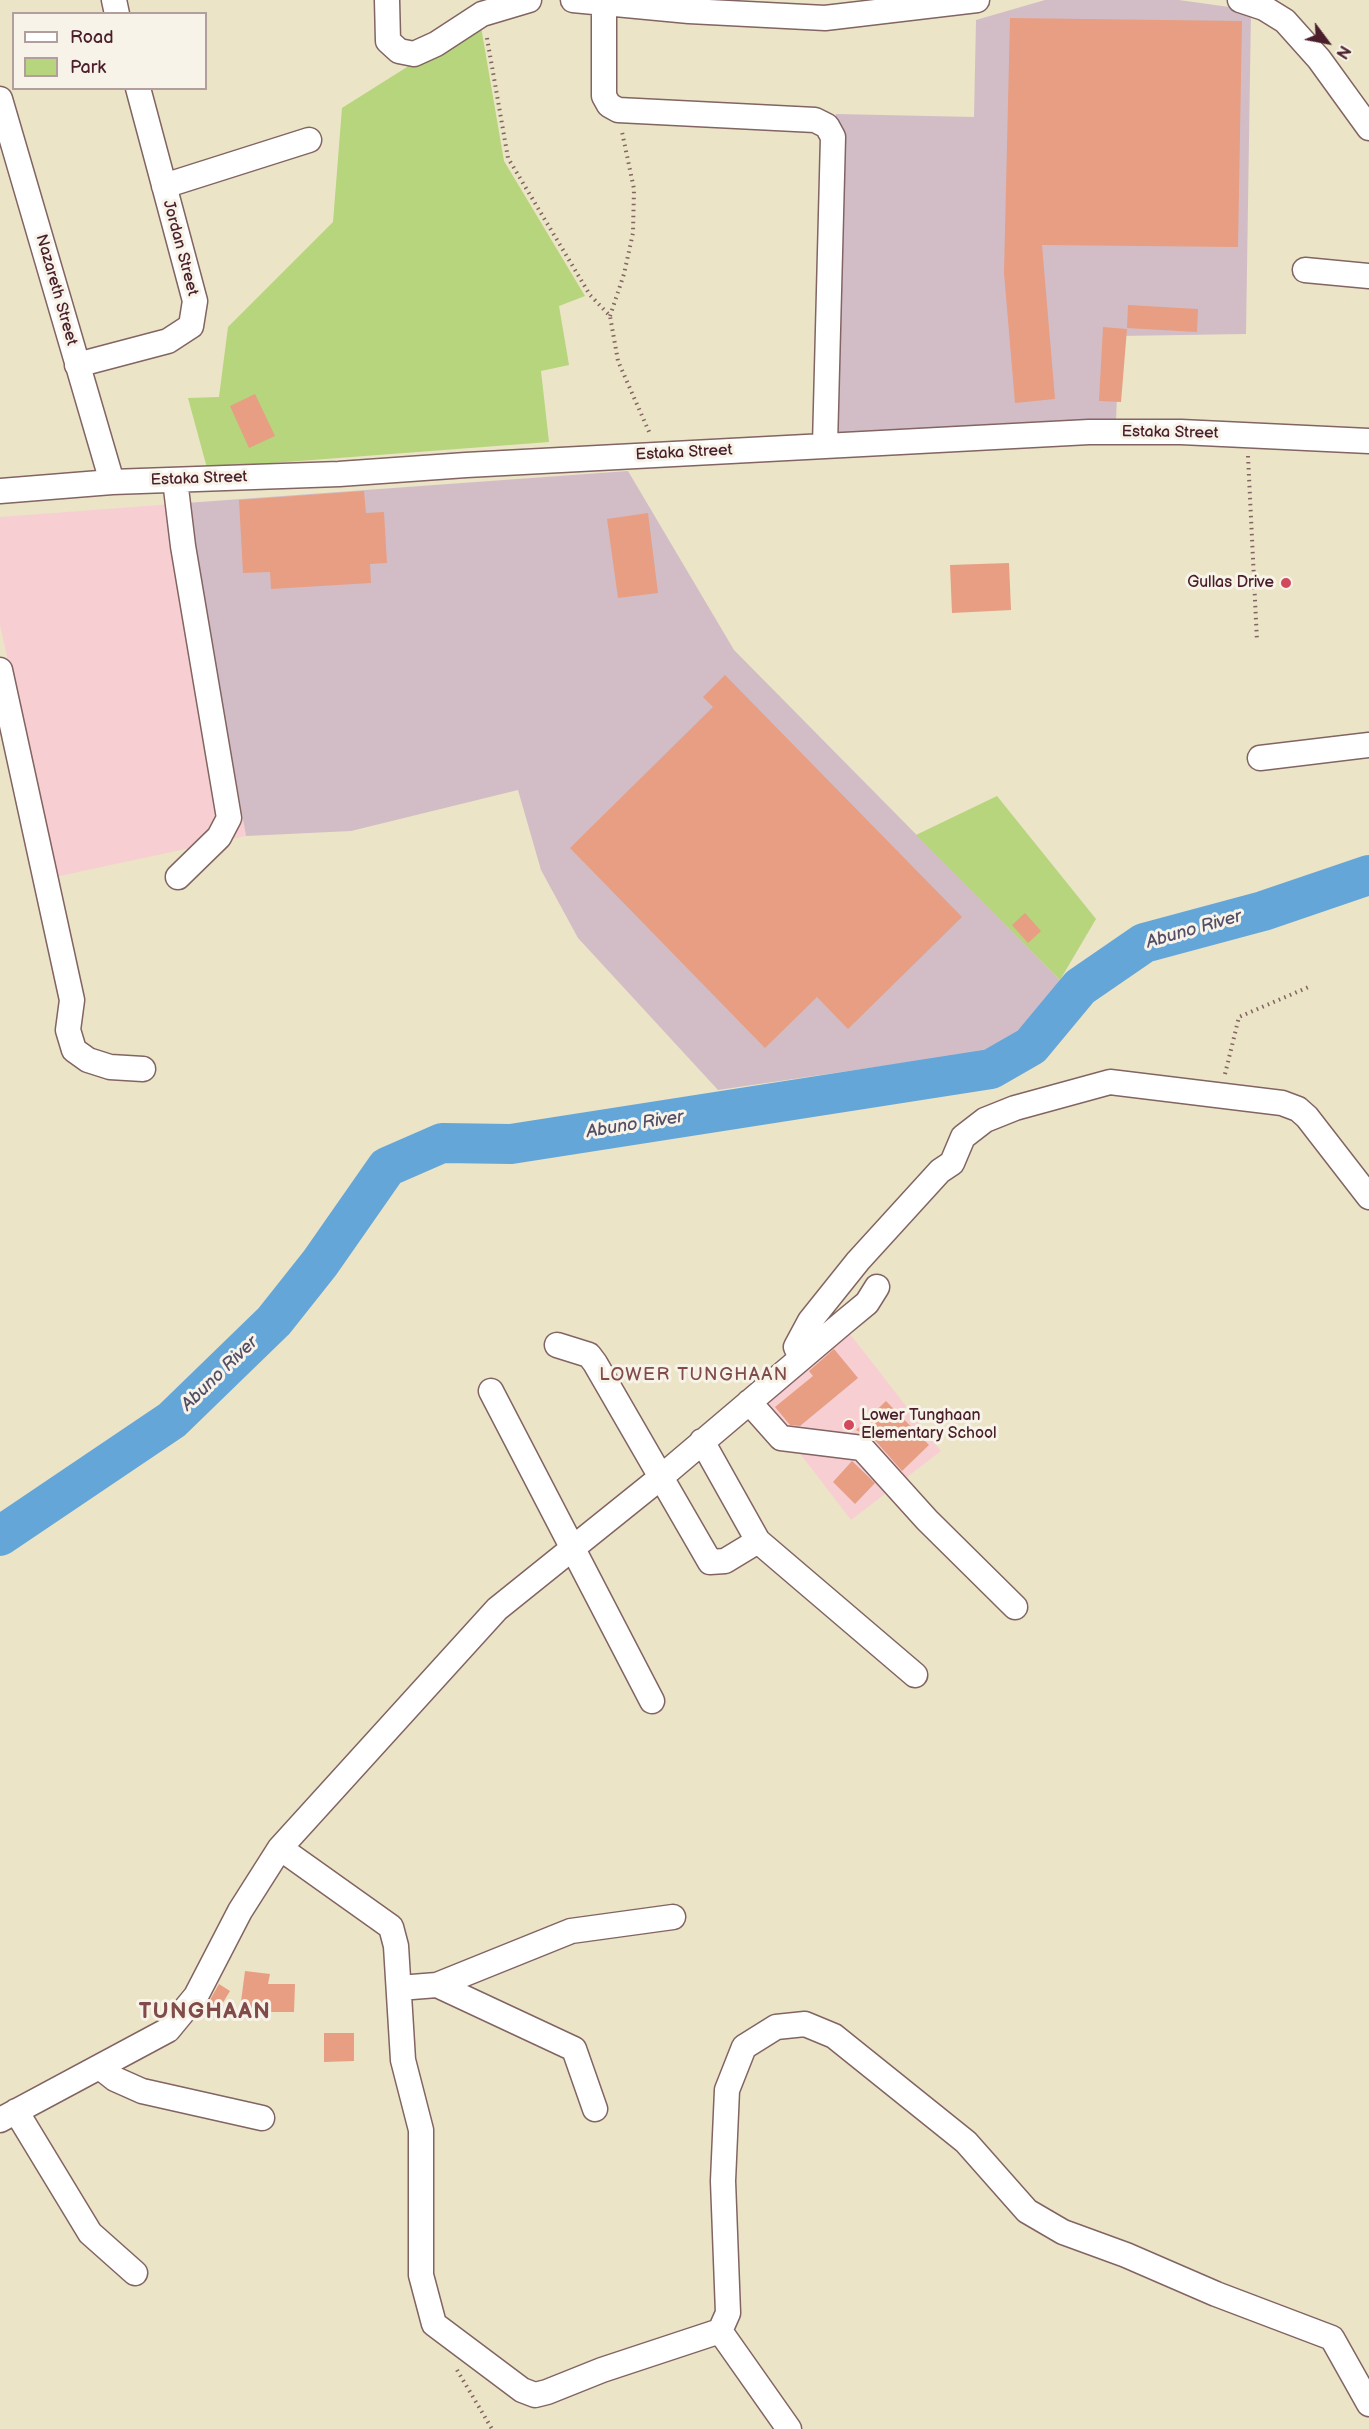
<!DOCTYPE html>
<style>
body{margin:0}
#map{position:relative;width:1369px;height:2429px;overflow:hidden;background:#ebe4c7;font-family:"Balsamiq Sans",sans-serif}
canvas{display:block}
.legend{position:absolute;left:12px;top:12px;width:195px;height:78px;box-sizing:border-box;background:#f7f3e8;border:2px solid #b29e9c;margin:0;padding:8px 10px;list-style:none;font-size:18px;color:#4a1f2b}
.legend li{display:flex;align-items:center;gap:12px;height:30px}
.legend b{width:30px;border:2px solid #b29e9c}
.north{position:absolute;left:1297px;top:12px;width:60px;height:60px;-webkit-text-stroke:4px #f7f3e8;paint-order:stroke;rotate:122deg;font-size:16px;font-weight:700;line-height:24px;text-align:center;color:#4a1f2b}
.north::after{content:'';display:block;margin:auto;width:21px;height:27px;background:#4a1f2b;clip-path:polygon(50% 0,100% 100%,50% 72%,0 100%)}
</style>
<div id="map">
<canvas width="1369" height="2429"></canvas>
<ul class="legend">
<li><b style="height:8px;background:#fff"></b>Road</li>
<li><b style="height:16px;background:#b6d57c"></b>Park</li>
</ul>
<div class="north">N</div>
</div>
<script>
const ctx = document.querySelector('canvas').getContext('2d');
ctx.lineJoin = 'round';
function fill(path, color) { ctx.fillStyle = color; ctx.fill(path, 'evenodd'); }
const shape = rows => new Path2D(rows.map(r => 'M' + r).join(''));
function trace(path, color, width, dash) { ctx.strokeStyle = color; ctx.lineWidth = width; ctx.lineCap = dash ? 'butt' : 'round'; ctx.setLineDash(dash || []); ctx.stroke(path); }
function drawText(font, color, halo, rows, align = 'center') {
  ctx.font = font + ' "Balsamiq Sans",sans-serif'; ctx.lineWidth = 6; ctx.setLineDash([]); ctx.textBaseline = 'middle'; ctx.strokeStyle = halo; ctx.fillStyle = color; for (const [text, x, y, turn = 0] of rows) {
    ctx.save(); ctx.translate(x, y); ctx.rotate((+turn || 0) * Math.PI / 180); ctx.textAlign = isNaN(turn) ? turn : align; if (halo) ctx.strokeText(text, 0, 0); ctx.fillText(text, 0, 0); ctx.restore();
  }
}
fill(shape([
 [186,503,246,836,55,877,0,625,0,517],
 [847,1330,941,1451,851,1520,758,1399]
]), '#f7cfd2');
fill(shape([
 [1045,0,1179,0,1251,10,1246,334,1119,336,1116,423,1006,423,833,435,836,114,974,117,976,20],
 [628,471,734,650,1060,980,1028,1028,986,1051,718,1090,578,938,541,870,518,790,351,831,246,836,186,503]
]), '#d2bdc6');
fill(shape([
 [480,21,504,161,585,296,559,306,569,365,541,371,549,442,207,468,188,398,219,397,228,327,333,222,342,108],
 [997,796,1096,919,1060,980,916,835]
]), '#b6d57c');
trace(shape([
 [0,1536,172,1420,274,1321,320,1263,387,1167,442,1143,511,1144,991,1069,1031,1046,1080,987,1144,943,1263,911,1369,875]
]), '#65a6d9', 40);
fill(shape([
 [1010,18,1242,21,1238,247,1042,245,1055,399,1015,403,1004,273],
 [1128,305,1198,309,1197,332,1127,328],
 [1103,327,1127,329,1121,402,1099,401],
 [255,394,275,436,249,448,230,406],
 [364,491,366,513,384,512,387,563,370,564,371,583,271,589,270,572,243,573,239,500],
 [648,513,658,593,618,598,607,519],
 [1009,563,1011,610,952,613,950,565],
 [725,675,962,917,848,1029,817,997,765,1048,570,848,713,707,703,697],
 [1025,913,1041,931,1028,943,1012,925],
 [834,1349,858,1378,800,1426,790,1425,775,1407,813,1376,809,1371],
 [886,1401,929,1445,902,1471,873,1438,856,1430],
 [852,1461,875,1483,855,1504,833,1482],
 [245,1971,270,1974,268,1984,295,1984,294,2012,259,2012,257,2017,240,2009],
 [219,1984,230,1991,218,2011,207,2005],
 [324,2033,354,2033,354,2061,324,2062]
]), '#e79e83');
const minor = shape([
 [114,0,117,14],
 [387,0,388,41,399,51,414,54,436,44,482,14,529,0],
 [573,0,689,11,825,18,977,0],
 [1240,0,1264,8,1285,21,1319,59,1369,128],
 [604,3,604,96,609,105,618,110,815,120,827,126,833,137,825,445],
 [0,99,112,482],
 [164,186,309,140],
 [1305,270,1369,276],
 [77,365,168,341,191,326,195,301,138,88],
 [175,480,183,546,229,818,219,837,178,877],
 [0,491,112,482,339,474,466,465,1089,432,1181,432,1369,441],
 [0,670,72,1000,68,1030,74,1050,88,1060,110,1067,143,1069],
 [1260,758,1369,745],
 [557,1345,589,1355,595,1363,710,1562,725,1561,758,1541],
 [801,1358,796,1347,810,1321,858,1261,940,1171,952,1163,963,1137,985,1120,1015,1108,1110,1082,1282,1103,1298,1109,1307,1117,1369,1197],
 [491,1391,652,1701],
 [749,1402,781,1438,862,1448,927,1520,1015,1607],
 [702,1441,758,1541,915,1675],
 [280,1848,391,1927,396,1946,403,2060,421,2130,421,2275,434,2324,522,2390,535,2395,547,2392,602,2370,720,2331,728,2313,723,2181,727,2090,744,2047,776,2027,805,2024,834,2036,966,2142,1027,2211,1063,2232,1126,2255,1216,2294,1332,2338,1369,2404],
 [437,1985,574,2049,595,2109],
 [399,1988,437,1985,571,1931,673,1917],
 [101,2068,115,2079,142,2091,262,2118],
 [16,2111,90,2233,135,2273],
 [0,2120,168,2030,196,1996,240,1911,280,1848,497,1609,660,1478,844,1322,867,1303,877,1287],
 [720,2331,789,2429]
]);
trace(minor, '#826462', 27);
trace(shape([
 [487,38,508,158,590,295,610,316,618,361,650,434],
 [610,316,624,274,633,233,634,189,622,132],
 [1248,456,1257,641],
 [1225,1074,1239,1017,1311,986],
 [457,2370,492,2429]
]), '#826462', 4, [1.5, 4.5]);
trace(minor, '#fff', 24);
for (const [x, y, r, color] of [
 [1286,583,6,"#d1495b"],
 [849,1425,6,"#d1495b"]
]) { const dot = new Path2D(); dot.arc(x, y, r, 0, 2 * Math.PI); ctx.fillStyle = color; ctx.fill(dot); trace(dot, '#f7f3e8', 2); }
drawText('16px', '#4a1f2b', '#f7f3e8', [
 ["Jordan Street",180,248,75],
 ["Nazareth Street",56,290,74],
 ["Estaka Street",1170,433,1],
 ["Estaka Street",684,453,-3],
 ["Estaka Street",199,479,-2]
]);
drawText('16px', '#4a1f2b', '#f7f3e8', [
 ["Gullas Drive",1274,583],
 ["Lower Tunghaan",861,1416,"left"],
 ["Elementary School",861,1434,"left"]
], 'right');
drawText('italic 18px', '#534e68', '#f7f3e8', [
 ["Abuno River",1194,930,-16],
 ["Abuno River",635,1125,-9],
 ["Abuno River",220,1374,-44]
]);
ctx.letterSpacing = '1.5px';
drawText('18px', '#814b4a', '#f7f3e8', [
 ["LOWER TUNGHAAN",694,1375]
]);
ctx.letterSpacing = '0px';
ctx.letterSpacing = '1.5px';
drawText('bold 22px', '#814b4a', '#f7f3e8', [
 ["TUNGHAAN",205,2012]
]);
ctx.letterSpacing = '0px';
</script>
